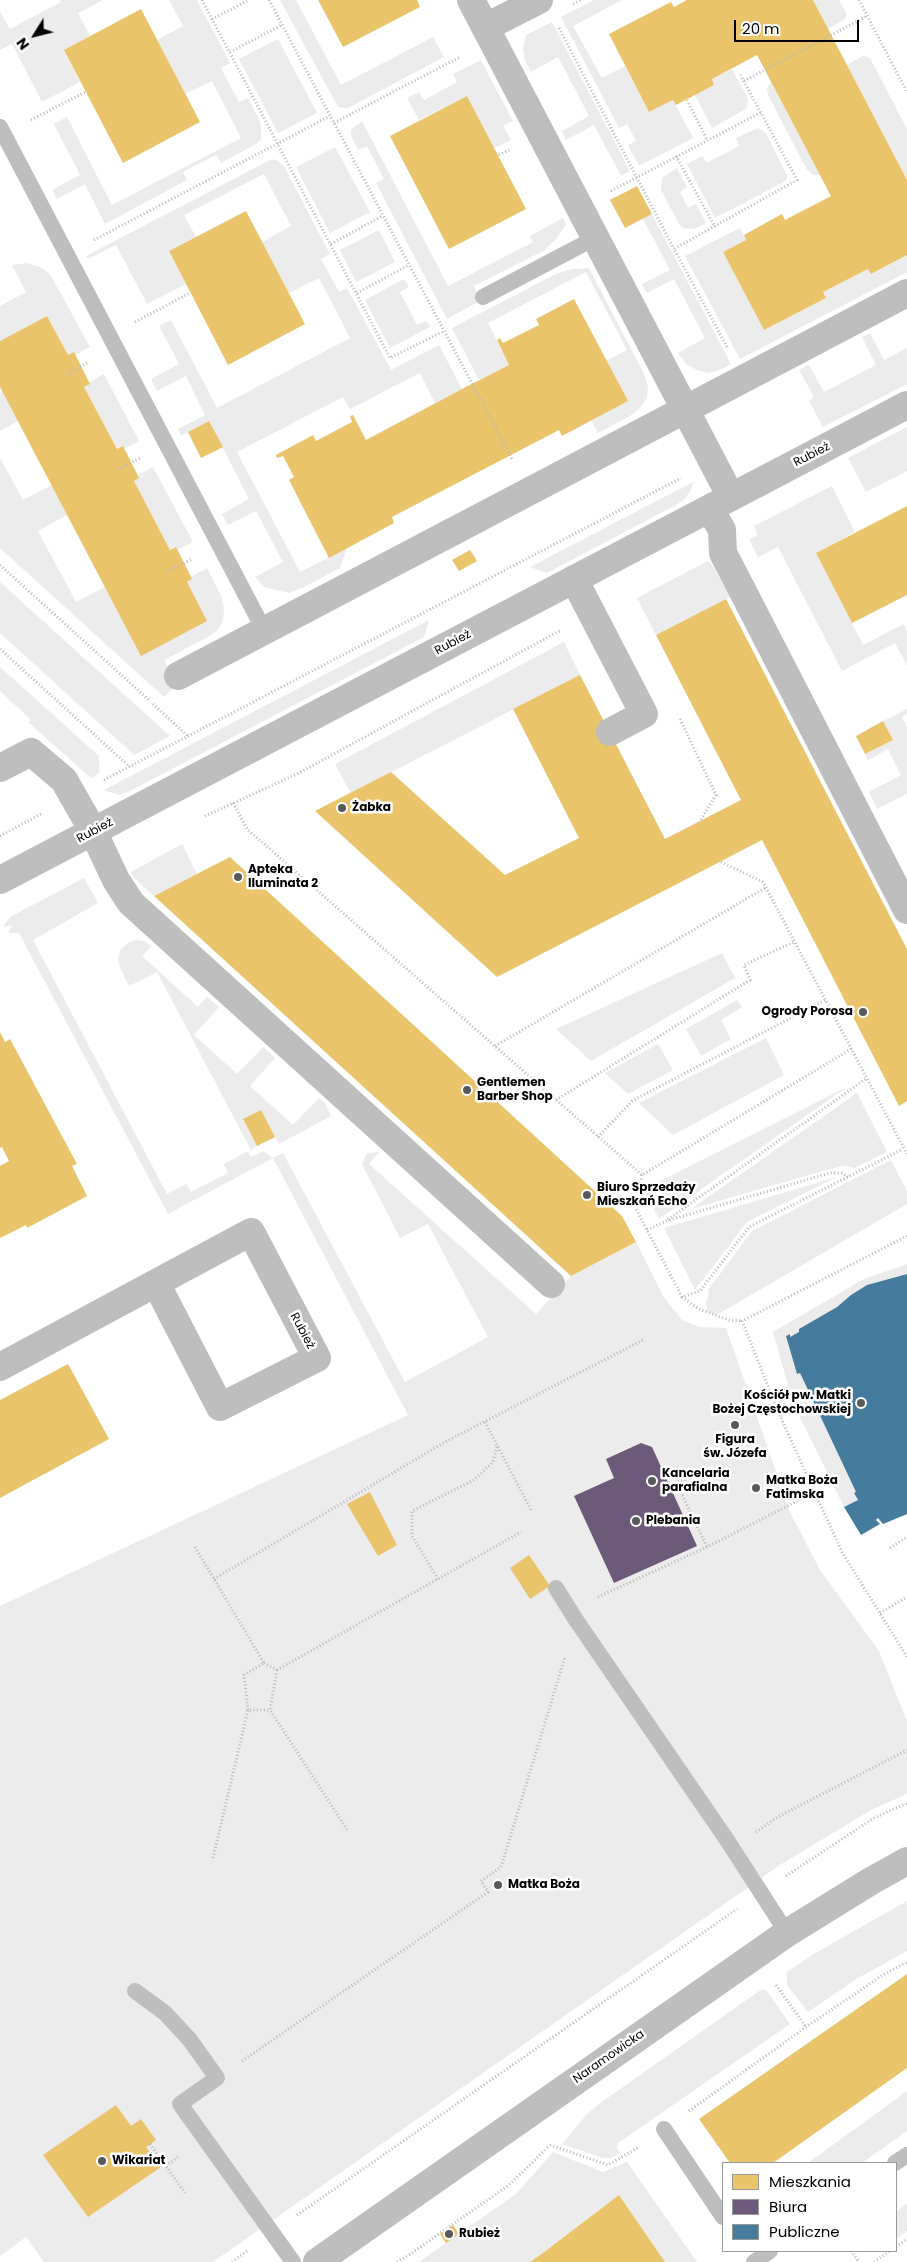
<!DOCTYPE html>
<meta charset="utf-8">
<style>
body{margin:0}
#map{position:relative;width:907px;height:2262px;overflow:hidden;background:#fff;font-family:Poppins,sans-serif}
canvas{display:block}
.legend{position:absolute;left:722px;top:2162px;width:175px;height:90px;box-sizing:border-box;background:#fff;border:1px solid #999;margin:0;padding:6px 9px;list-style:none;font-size:15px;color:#000}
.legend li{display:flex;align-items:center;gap:10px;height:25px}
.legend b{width:25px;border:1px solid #999}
.north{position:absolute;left:10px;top:10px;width:50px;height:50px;-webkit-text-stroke:4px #fff;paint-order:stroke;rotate:234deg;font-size:14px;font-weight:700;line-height:20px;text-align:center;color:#000}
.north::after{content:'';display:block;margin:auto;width:18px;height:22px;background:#000;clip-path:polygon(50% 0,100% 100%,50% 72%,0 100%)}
.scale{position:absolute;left:734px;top:20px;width:125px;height:22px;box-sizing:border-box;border:2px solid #000;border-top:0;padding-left:6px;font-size:15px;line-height:18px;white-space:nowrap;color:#000;-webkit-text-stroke:4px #fff;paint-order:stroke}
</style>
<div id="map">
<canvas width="907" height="2262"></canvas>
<ul class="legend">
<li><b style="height:14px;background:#e9c46a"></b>Mieszkania</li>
<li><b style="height:14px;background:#6d597a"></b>Biura</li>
<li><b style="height:14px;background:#457b9d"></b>Publiczne</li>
</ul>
<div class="north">N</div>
<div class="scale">20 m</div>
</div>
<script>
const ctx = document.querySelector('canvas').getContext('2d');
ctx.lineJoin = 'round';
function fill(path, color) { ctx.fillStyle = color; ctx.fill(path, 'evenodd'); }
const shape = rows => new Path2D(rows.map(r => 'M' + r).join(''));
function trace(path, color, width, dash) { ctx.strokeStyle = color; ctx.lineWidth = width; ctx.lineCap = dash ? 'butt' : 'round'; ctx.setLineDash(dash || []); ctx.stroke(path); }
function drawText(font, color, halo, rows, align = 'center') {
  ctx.font = font + ' Poppins,sans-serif'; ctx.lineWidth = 5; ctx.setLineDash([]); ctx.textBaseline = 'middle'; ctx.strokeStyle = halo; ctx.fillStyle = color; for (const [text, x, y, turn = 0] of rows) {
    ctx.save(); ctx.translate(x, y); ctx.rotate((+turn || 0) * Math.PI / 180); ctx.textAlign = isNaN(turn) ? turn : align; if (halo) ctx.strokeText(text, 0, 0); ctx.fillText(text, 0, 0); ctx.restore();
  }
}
fill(shape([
 [60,0,103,0,78,13,90,36,64,50,80,82,42,102,12,44,0,50,0,12,10,29,61,2],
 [169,0,197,0,230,63,221,68,239,102,248,98,261,124,261,139,256,144,221,163,216,155,183,172,187,180,105,224,85,184,57,199,52,190,80,175,54,124,67,117,112,205,241,138,212,81,185,94,157,40,183,26],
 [280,0,296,0,341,85,433,37,444,57,348,108,338,107],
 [594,0,622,0,573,26,602,78,625,66,649,112,673,100,693,138,639,166,628,145,636,141,627,124,619,128,561,17],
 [813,0,839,0,847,14,845,19,828,29],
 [552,22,630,171,621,176,594,125,566,140,562,131,589,116,558,57,531,72,525,61,523,48,526,35],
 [278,39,317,113,278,133,239,59],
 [863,56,870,58,907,129,907,180,847,65],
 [481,60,513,121,503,126,511,140,494,148,467,96,419,120,407,98,419,92,424,100,457,82,453,74],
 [732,69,748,99,747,108,712,128,695,95,714,85,712,79],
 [771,82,820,175,813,175,807,170,768,95,767,88],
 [362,121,448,286,533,242,530,236,563,218,566,224,557,238,545,250,474,286,480,301,447,319,376,183,384,179,367,146,358,150,351,135,351,130],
 [758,128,766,133,787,175,787,179,784,182,715,218,687,164,702,156,707,163,739,146,736,138],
 [335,147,370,212,330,233,296,167],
 [272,159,278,161,284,166,330,254,321,259,339,292,347,288,391,370,439,345,462,389,435,403,420,373,350,409,343,397,237,452,300,572,347,548,340,568,302,588,289,593,264,587,255,577,283,562,256,511,228,525,222,514,249,499,209,421,181,436,178,429,205,415,186,376,157,391,151,379,179,364,159,326,171,320,217,408,350,338,319,278,289,293,262,242,291,226,264,174,184,215,196,237,169,251,186,284,147,304,116,245,88,259,86,256],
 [677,168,687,187,680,192,688,208,696,204,706,223,694,229,683,228,679,224,661,190,662,178],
 [652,214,731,364,722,369,709,373,697,370,686,364,678,353,705,338,674,279,647,293,642,284,670,270,643,219],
 [740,228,746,240,723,252,764,330,826,298,823,292,868,269,872,274,907,255,907,272,740,359,685,256],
 [379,230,395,262,356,282,340,250],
 [27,263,40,267,50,274,90,347,75,355,68,355,47,316,0,341,0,306,26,292,12,265],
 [589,268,644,374,648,386,647,398,640,408,630,416,598,433,591,420,606,361,627,350,586,272,488,323,509,365,479,380,452,328,556,274,572,269],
 [404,279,409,287,400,292,417,325,426,321,430,327,390,348,365,300],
 [870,333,884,360,907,348,907,384,823,427,809,401,814,397,799,370,809,365,824,392,876,365,862,337],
 [104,374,139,441,124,449,123,446,117,449,84,387,90,384,89,382],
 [3,392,18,421,0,431,0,393],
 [907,427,907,471,866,492,848,458],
 [0,458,23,500,52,485,67,515,38,531,76,602,105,587,187,582,192,579,191,577,207,568,221,596,224,608,223,620,218,630,206,638,164,660,177,684,164,697,0,548],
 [153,467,193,542,177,550,175,547,170,550,134,481,139,478,138,475],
 [693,482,691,490,685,499,676,505,547,573,530,567],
 [832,486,855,532,816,553,863,645,904,624,907,631,907,666,895,643,842,671,778,547,758,557,749,539,758,535,754,526],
 [708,561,713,566,730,597,656,635,637,598],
 [0,582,170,736,134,755,0,633],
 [429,620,424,637,126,793,119,795,104,790],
 [564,642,580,675,351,793,335,764],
 [0,667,99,756,99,773,91,778,28,722,31,720,0,691],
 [907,709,907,714,902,717,907,727,907,794,877,809,869,792,901,775,888,749,868,760,865,754,893,740,883,721],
 [182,844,197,874,154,896,134,878,131,872],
 [84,878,98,903,33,940,167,1194,186,1184,191,1192,228,1173,224,1164,248,1151,251,1157,263,1151,273,1158,283,1153,405,1382,488,1337,428,1224,400,1238,362,1164,367,1153,379,1152,369,1164,536,1314,571,1276,636,1242,663,1296,682,1320,700,1327,726,1328,790,1512,820,1570,879,1651,907,1721,907,1794,871,1810,780,1865,213,2262,44,2262,26,2237,0,2256,0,1606,408,1415,273,1158,168,1214,19,933,8,933,12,925,3,927,10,917],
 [135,940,144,941,152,946,142,956,198,1007,207,997,219,1007,194,1035,237,1074,263,1047,275,1058,250,1086,293,1125,319,1098,325,1103,331,1116,279,1144,260,1110,243,1120,257,1146,251,1150,157,972,129,986,119,965,118,957,121,949,128,943],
 [722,953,735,978,591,1061,556,1029],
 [737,1000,742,1007,721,1020,731,1039,701,1056,686,1029],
 [766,1038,784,1075,673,1135,639,1103],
 [658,1044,673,1070,628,1094,605,1073],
 [847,1087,659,1219,644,1189],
 [857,1093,887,1152,855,1168,843,1166,830,1169,691,1209],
 [891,1160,907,1191,907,1204,720,1313,715,1315,708,1312,706,1303,709,1294,708,1290,752,1231],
 [837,1177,747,1222,695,1290,664,1228],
 [907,1264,907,1274,867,1285,851,1295,837,1307,799,1329,799,1332,790,1337,789,1334,786,1336,797,1374,800,1373,808,1391,792,1399,773,1332,864,1279],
 [816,1407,856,1492,854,1493,858,1500,848,1506,844,1507,799,1415],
 [907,1901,907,1951,858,1978,808,2012,787,1985,787,1972,812,1955],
 [762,1989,767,1991,790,2024,618,2143,617,2148,620,2153,611,2158,603,2158,562,2144,586,2115,599,2104],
 [907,2091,907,2131,862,2163,808,2163],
 [553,2152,603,2172,627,2162,697,2262,665,2262,619,2195,530,2262,419,2262,516,2194],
 [907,2203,907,2231,896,2239,896,2212]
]), '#ececec');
fill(shape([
 [318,0,417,0,420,7,343,47],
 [687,0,813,0,907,180,907,255,871,274,868,269,823,292,826,298,764,330,723,252,746,240,744,235,782,214,785,220,831,196,757,55,712,79,714,85,676,105,673,100,649,112,609,34,671,2,674,7],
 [141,9,200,122,123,163,64,50],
 [467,96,526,209,449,249,390,136],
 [637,186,652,214,625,228,610,200],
 [246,211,305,324,228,365,169,251],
 [574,299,628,401,562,436,559,430,392,517,394,523,329,558,289,480,294,477,283,456,277,458,276,455,313,435,316,441,352,422,350,416,353,415,366,440,462,389,509,365,497,340,500,338,503,343,539,325,536,319],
 [47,316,68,355,74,352,90,384,84,387,117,449,123,446,139,478,134,481,170,550,176,547,192,579,187,582,207,621,141,656,0,387,0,341],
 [209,421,223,447,201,458,188,432],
 [907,506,907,595,852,623,816,553],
 [470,550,477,561,459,571,452,560],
 [726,599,907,949,907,1101,899,1106,762,840,497,977,315,811,391,772,505,875,579,838,513,709,580,675,665,839,700,821,741,800,656,635],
 [883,721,893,740,865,754,856,736],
 [230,857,622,1216,636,1242,571,1276,154,896],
 [0,1032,5,1042,10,1039,77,1164,72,1166,87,1196,27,1228,26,1225,0,1238,0,1166,9,1161,2,1147,0,1148],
 [261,1110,275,1137,257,1146,243,1119],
 [68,1364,109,1439,0,1498,0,1400],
 [370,1492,397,1545,378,1556,347,1504],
 [529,1555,550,1586,530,1599,510,1568],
 [907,1974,907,2068,773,2163,730,2163,699,2119],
 [116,2105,131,2126,141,2119,156,2140,146,2147,161,2167,88,2217,43,2155],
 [619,2195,665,2262,530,2262,544,2252],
 [453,2225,459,2234,446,2243,440,2234]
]), '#e9c46a');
fill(shape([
 [641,1443,652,1447,697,1546,614,1583,574,1496,614,1478,606,1459]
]), '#6d597a');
fill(shape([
 [907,1274,907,1514,883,1524,878,1518,876,1520,880,1524,861,1535,844,1507,858,1500,854,1493,856,1492,800,1373,797,1374,786,1336,790,1334,790,1337,799,1332,799,1329,837,1307,851,1295,867,1285]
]), '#457b9d');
trace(shape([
 [202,0,390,358,444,331],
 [269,0,512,459],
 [859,0,907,92],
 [573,4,581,0],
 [212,19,249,0],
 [559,28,674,249],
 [230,52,282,25],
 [744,81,867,16],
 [687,100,707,140],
 [31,120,85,92],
 [334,123,460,57],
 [499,155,509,150],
 [676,156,715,227],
 [611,191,762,112],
 [94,240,330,116],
 [331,244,382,216],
 [357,293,409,265],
 [135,322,190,293],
 [727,347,674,249,797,180,740,74],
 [68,374,89,362],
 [117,470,140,458],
 [0,565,149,700],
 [168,571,192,559],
 [0,649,130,767],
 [153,704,188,736],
 [680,719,716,795,700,821],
 [104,780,681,478],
 [233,803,247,829,642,1175,851,1049],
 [205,816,297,774,561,630],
 [0,836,41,814],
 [721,862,763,882,907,1154],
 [495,1046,765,888],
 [556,1100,750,980,744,965,794,942],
 [598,1137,632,1101,825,1000],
 [642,1175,636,1209,682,1297,700,1291,749,1227,903,1149],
 [848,1177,842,1173,830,1173,666,1221,867,1078],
 [647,1230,666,1221],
 [682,1297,699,1309,715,1315,729,1320,742,1321],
 [812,1399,780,1416,842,1552,907,1657],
 [780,1416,742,1321,907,1236],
 [485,1422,532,1512],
 [665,1474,679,1467,687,1479,676,1482,707,1547],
 [195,1547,264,1663,244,1675,248,1710],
 [890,1548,907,1537],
 [214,1579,445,1442,643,1340],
 [438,1579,412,1536,412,1511,474,1480,493,1462,497,1446],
 [598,1597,707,1547,815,1492],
 [880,1613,907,1597],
 [264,1663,277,1670],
 [277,1670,521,1532],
 [277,1670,270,1710,348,1831],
 [756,1832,776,1818,907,1750],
 [213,1858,248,1710,270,1710],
 [786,1876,874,1818,907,1803],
 [776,1985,806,2027],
 [242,2061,488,1892,481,1881,501,1867,565,1657],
 [689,2111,806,2027,883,1975,907,1962],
 [150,2144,185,2193],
 [550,2145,608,2165,639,2147],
 [166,2166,179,2156],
 [297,2215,737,1909],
 [896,2247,907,2239],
 [851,2251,859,2262],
 [232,2262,247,2251],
 [397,2262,409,2255,509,2185,549,2146],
 [874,2262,890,2251]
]), '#b9b9b9', 3, [1, 2.5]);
trace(shape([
 [0,127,264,630],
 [483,297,595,238],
 [556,1588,576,1620,727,1840,787,1933],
 [135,1991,165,2013,190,2040,217,2078,180,2104,293,2262],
 [664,2129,723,2217],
 [895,2163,907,2155],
 [754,2262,770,2251]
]), '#bebebe', 16);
trace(shape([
 [471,0,731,497],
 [486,27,539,0],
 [710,509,722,530,723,553,907,910],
 [574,579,644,714,610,732],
 [178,676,907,293],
 [0,768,31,752,64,780,93,831,116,880,131,903,551,1284],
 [0,880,907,405],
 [0,1367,156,1283,251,1232,317,1358,220,1407,156,1283],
 [317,2262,787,1933,871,1881,907,1861]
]), '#bebebe', 28);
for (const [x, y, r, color] of [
 [342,808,5,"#595959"],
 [238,877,5,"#595959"],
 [863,1012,5,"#595959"],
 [467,1090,5,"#595959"],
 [587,1195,5,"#595959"],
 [861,1403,5,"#595959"],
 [735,1425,5,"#595959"],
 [652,1481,5,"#595959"],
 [756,1488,5,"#595959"],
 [636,1521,5,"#595959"],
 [498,1885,5,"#595959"],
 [102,2161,5,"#595959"],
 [449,2234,5,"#595959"]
]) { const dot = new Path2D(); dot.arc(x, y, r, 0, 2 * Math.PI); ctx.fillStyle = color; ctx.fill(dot); trace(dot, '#fff', 2); }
drawText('12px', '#000', '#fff', [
 ["Rubież",812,455,-27],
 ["Rubież",453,643,-28],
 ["Rubież",95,831,-28],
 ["Rubież",302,1331,62],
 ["Naramowicka",609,2057,-35]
]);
drawText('bold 12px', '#000', '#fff', [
 ["Żabka",352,808],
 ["Apteka",248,870],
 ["Iluminata 2",248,884],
 ["Ogrody Porosa",853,1012,"right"],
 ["Gentlemen",477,1083],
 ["Barber Shop",477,1097],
 ["Biuro Sprzedaży",597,1188],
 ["Mieszkań Echo",597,1202],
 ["Kościół pw. Matki",851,1396,"right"],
 ["Bożej Częstochowskiej",851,1410,"right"],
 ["Figura",735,1440,"center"],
 ["św. Józefa",735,1454,"center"],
 ["Kancelaria",662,1474],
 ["parafialna",662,1488],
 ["Matka Boża",766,1481],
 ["Fatimska",766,1495],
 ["Plebania",646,1521],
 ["Matka Boża",508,1885],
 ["Wikariat",112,2161],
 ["Rubież",459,2234]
], 'left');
</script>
